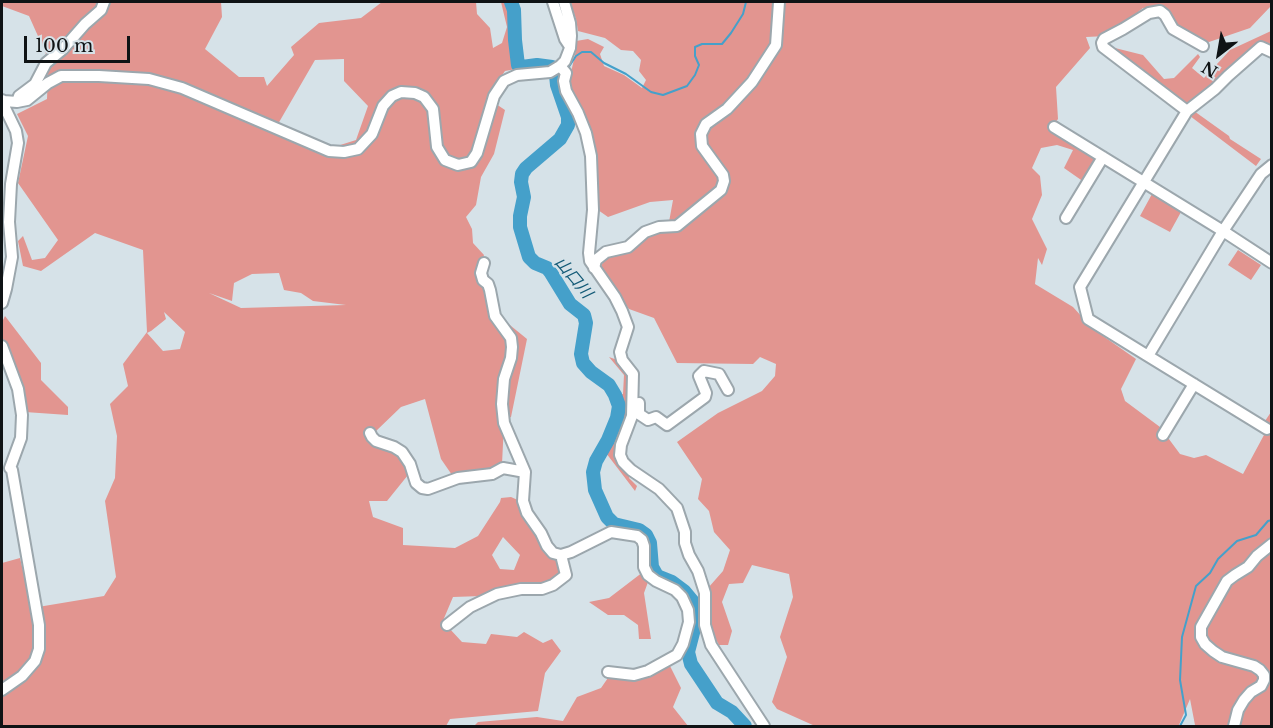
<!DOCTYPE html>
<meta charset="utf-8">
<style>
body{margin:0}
#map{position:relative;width:1273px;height:728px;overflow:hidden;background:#d6e2e8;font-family:"Libre Baskerville",serif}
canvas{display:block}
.frame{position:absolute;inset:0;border:3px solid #0f1315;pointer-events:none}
.north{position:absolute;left:1189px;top:24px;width:60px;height:60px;-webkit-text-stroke:4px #d6e2e8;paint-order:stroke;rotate:211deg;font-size:16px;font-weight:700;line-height:24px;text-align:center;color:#0f1315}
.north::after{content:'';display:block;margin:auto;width:21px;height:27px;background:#0f1315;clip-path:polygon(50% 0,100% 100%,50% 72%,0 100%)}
.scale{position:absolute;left:24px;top:36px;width:106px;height:27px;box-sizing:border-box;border:3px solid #0f1315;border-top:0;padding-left:8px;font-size:18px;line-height:21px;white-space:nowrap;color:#0f1315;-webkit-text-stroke:4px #d6e2e8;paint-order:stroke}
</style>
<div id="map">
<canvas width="1273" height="728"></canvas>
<div class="frame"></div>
<div class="north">N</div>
<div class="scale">100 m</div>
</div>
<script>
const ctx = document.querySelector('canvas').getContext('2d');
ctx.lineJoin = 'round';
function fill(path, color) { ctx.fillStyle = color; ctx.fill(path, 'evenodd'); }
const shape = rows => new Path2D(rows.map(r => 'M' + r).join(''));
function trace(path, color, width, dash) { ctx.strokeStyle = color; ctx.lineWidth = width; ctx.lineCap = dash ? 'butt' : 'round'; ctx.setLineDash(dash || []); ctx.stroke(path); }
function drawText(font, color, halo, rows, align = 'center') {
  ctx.font = font + ' "Libre Baskerville","Noto Sans JP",serif'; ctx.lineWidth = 4.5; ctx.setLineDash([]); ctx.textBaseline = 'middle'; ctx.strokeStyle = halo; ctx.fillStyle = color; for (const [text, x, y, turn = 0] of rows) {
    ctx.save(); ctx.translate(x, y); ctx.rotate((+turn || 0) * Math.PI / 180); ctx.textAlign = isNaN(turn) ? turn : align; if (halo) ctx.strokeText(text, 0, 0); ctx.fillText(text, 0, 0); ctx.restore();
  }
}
fill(shape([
 [2,2,221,2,222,17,205,49,239,77,264,77,267,86,294,55,291,47,319,23,361,18,382,2,476,2,477,14,490,28,493,48,502,43,507,27,501,2,508,2,512,10,511,41,516,69,505,71,496,84,496,104,505,110,494,154,481,177,476,205,466,217,472,229,473,243,484,255,477,277,488,287,508,341,502,464,490,472,452,475,441,459,425,399,401,407,375,432,401,455,408,475,387,501,369,501,373,517,403,528,403,545,455,548,478,536,500,502,501,498,511,497,520,501,557,557,563,574,547,584,482,596,453,597,442,623,449,628,462,642,486,644,491,634,517,637,524,632,543,643,552,639,561,651,545,673,538,711,450,719,446,726,2,726,2,563,20,558,32,608,104,596,116,577,105,501,115,478,117,436,110,404,128,386,123,364,147,332,143,250,95,233,41,271,23,266,18,241,23,236,32,260,45,258,58,240,18,183,28,136,17,114,47,99,48,71,36,80,46,54,29,16,2,6],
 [344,59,344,81,368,106,356,140,334,147,278,124,315,60],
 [279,273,284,290,301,293,313,301,346,305,241,308,209,293,232,301,234,283,252,274],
 [164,312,185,332,180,349,163,351,147,333,151,331,166,319],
 [503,537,520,555,514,570,500,569,492,555],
 [570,2,1271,2,1271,6,1250,28,1209,42,1177,32,1163,11,1143,8,1107,36,1086,37,1090,48,1056,87,1058,119,1051,128,1098,157,1084,182,1064,168,1073,150,1057,145,1041,148,1032,168,1040,176,1042,195,1032,219,1047,249,1042,265,1038,258,1035,284,1073,307,1093,329,1136,359,1121,389,1125,401,1160,427,1180,454,1194,458,1206,455,1243,474,1264,435,1265,421,1271,412,1271,726,1193,726,1195,725,1190,699,1179,725,1177,726,815,726,777,709,772,702,787,657,780,637,793,597,789,574,752,565,743,583,729,584,722,602,732,631,728,645,719,645,712,632,708,588,723,571,730,550,714,532,709,511,698,499,702,479,677,442,718,413,762,391,775,376,776,364,760,357,753,364,677,363,654,318,629,309,600,271,604,258,655,230,682,231,685,224,669,222,673,200,650,202,608,217,598,210,591,132,568,86,576,50,576,41,588,39,604,47,600,54,604,66,624,75,642,88,646,80,639,71,641,60,633,51,621,50,605,38,578,31,576,19],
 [1271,31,1271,44,1259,44,1194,111,1229,136,1230,139,1261,159,1256,166,1190,116,1187,108,1116,54,1115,48,1143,55,1164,79,1174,78,1198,54,1200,57,1192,68,1204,78,1230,50],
 [1152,194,1181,212,1170,232,1140,216],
 [1238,250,1261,265,1251,280,1228,265],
 [5,316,41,363,41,380,68,407,68,415,25,412,23,391,2,340,2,322],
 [500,317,527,339,511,417,506,419,506,387,514,358],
 [609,357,620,361,630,375,628,417,616,448,630,473,629,478,637,486,635,491,606,453,621,416,622,404,618,395,623,394,624,375],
 [643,572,648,582,644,593,651,639,639,639,638,625,624,615,608,615,589,602,609,598],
 [669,664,681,688,673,707,688,726,474,726,478,722,537,717,563,721,577,697,601,688,610,675]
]), '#e29590');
trace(shape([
 [568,68,576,56,582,52,591,52,604,63,626,74,651,92,663,95,687,86,695,75,699,65,695,56,695,47,702,44,722,44,731,33,743,14,746,2],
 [557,79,561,74],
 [1180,726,1186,715,1180,680,1182,637,1196,586,1210,573,1218,559,1237,541,1256,535,1268,521,1272,520]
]), '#45a0ca', 2);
trace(shape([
 [511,2,514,10,515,40,518,65,522,67,537,65,552,67],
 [556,75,557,85,568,117,568,125,560,139,526,168,522,174,521,182,524,197,520,216,520,227,529,257,535,263,547,268,551,273,570,304,584,315,586,323,581,354,583,363,591,372,609,385,615,395,619,406,617,418,608,440,596,461,593,472,595,490,607,517,614,524,639,530,646,535,650,543,652,567,657,576,672,582,684,591,694,603,695,625,688,652,691,664,717,703,732,712,745,726]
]), '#45a0ca', 14);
const minor = shape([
 [553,2,565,39,569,45],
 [1272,52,1261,47,1228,76,1215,89,1187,111,1080,287,1088,319,1148,356,1223,231,1261,174,1272,165],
 [560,66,566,73,564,81,566,91,578,113,586,133,591,156,593,210,589,253,590,261,615,297,622,311,628,327,620,352,622,360,633,374,632,416,621,445,620,455,623,462,631,470,659,489,677,508,685,532,685,543,689,555,698,571,705,593,705,625,711,645,764,726],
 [2,100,4,101,17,102,27,100,48,83,61,76,99,76,149,79,182,88,329,151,344,152,358,149,372,134,383,106,392,96,401,92,415,93,424,97,433,109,437,147,445,160,458,165,471,162,477,153,494,96,504,81,517,75,550,72,560,66,565,61,570,48,571,36,570,23,564,2],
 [17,102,19,96,35,84,46,63,63,49,85,24,101,10,104,2],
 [1187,111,1103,47,1102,43,1104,39,1123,29,1149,13,1160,11,1165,15,1173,29,1203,46],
 [1054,127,1223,231,1272,263],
 [1066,218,1103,157],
 [484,263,481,273,483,280,488,284,490,290,495,316,511,338,512,347,511,358,504,379,502,404,504,423,525,472,523,501,527,513,541,533,547,546,553,553,561,555,571,552,611,532,637,536,642,540,644,546,644,567,648,575,656,581,675,590,682,597,688,610,689,622,683,644,677,655,648,671,634,675,608,672],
 [594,268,596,260,606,252,628,247,645,232,659,227,677,226,721,190,724,181,723,175,702,146,701,134,706,124,727,109,752,82,776,45,779,2],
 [2,303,6,289,12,257,9,222,11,184,18,143,16,131,4,106,4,101],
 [2,346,18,389,22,415,21,438,10,468,12,470,39,625,39,649,35,661,22,676,2,690],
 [1148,356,1267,429],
 [639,403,639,414,648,420,656,417,667,425,705,397,706,393,699,376,704,371,719,374,728,390],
 [370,433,372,437,376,441,394,447,402,452,410,464,416,483,422,488,428,489,458,478,492,474,503,468,525,472],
 [1163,435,1194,384],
 [447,625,470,607,497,594,521,589,542,589,553,585,566,575,561,555],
 [1234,726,1238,710,1244,700,1251,692,1261,686,1264,680,1264,675,1260,670,1254,666,1222,657,1213,651,1205,644,1201,637,1201,627,1227,581,1235,575,1248,567,1257,556,1272,544]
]);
trace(minor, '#9ca7ad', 14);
trace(minor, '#fff', 10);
drawText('italic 16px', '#135a77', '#d6e2e8', [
 ["山口川",573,278,50]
]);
</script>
